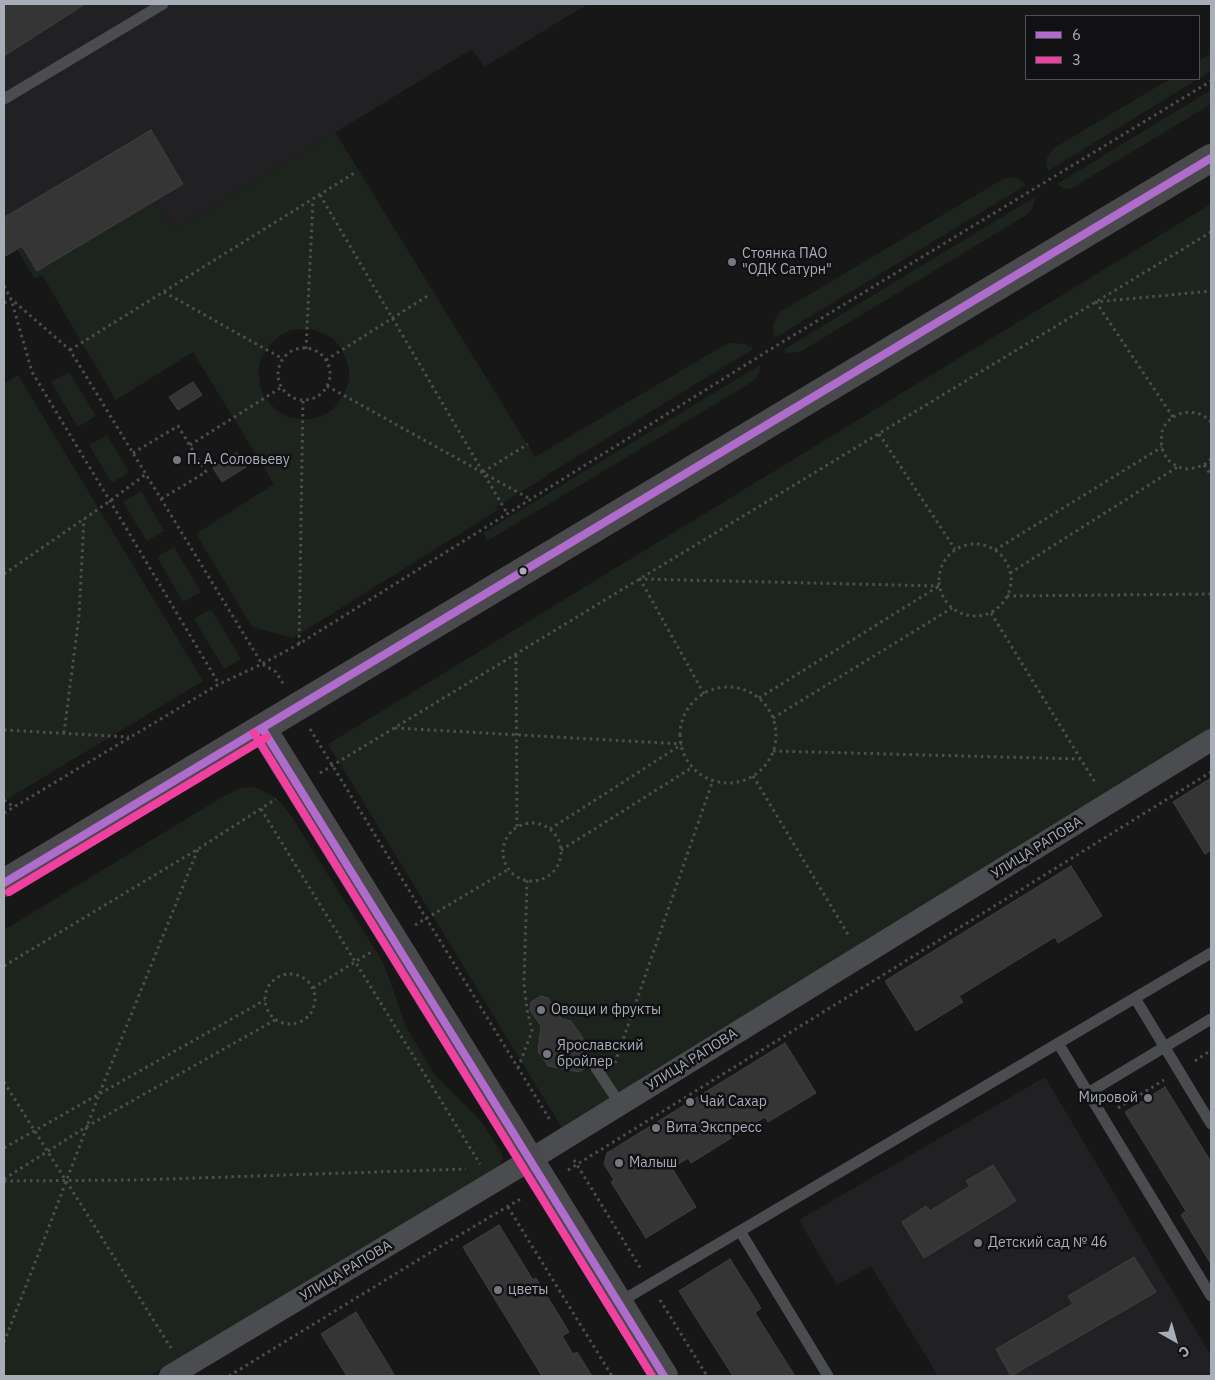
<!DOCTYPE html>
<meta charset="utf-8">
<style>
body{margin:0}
#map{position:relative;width:1215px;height:1380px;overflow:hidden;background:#171717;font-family:"IBM Plex Sans",sans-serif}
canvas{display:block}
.frame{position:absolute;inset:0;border:5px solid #a8adb8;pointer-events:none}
.legend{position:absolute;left:1025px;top:15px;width:175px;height:65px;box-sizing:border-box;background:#111113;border:1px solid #4d4f55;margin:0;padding:6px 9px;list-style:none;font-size:15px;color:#a8adb8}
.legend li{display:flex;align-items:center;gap:10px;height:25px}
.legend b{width:25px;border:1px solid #4d4f55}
.north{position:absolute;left:1150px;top:1315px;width:50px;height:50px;-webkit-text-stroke:4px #111113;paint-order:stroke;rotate:142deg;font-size:14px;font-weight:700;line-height:20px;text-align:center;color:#a8adb8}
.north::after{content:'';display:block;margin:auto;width:18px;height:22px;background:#a8adb8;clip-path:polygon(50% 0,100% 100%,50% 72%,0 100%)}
</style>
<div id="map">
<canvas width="1215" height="1380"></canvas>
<div class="frame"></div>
<ul class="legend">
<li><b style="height:6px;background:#b06ccc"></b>6</li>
<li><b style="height:6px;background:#f240a1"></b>3</li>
</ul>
<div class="north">С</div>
</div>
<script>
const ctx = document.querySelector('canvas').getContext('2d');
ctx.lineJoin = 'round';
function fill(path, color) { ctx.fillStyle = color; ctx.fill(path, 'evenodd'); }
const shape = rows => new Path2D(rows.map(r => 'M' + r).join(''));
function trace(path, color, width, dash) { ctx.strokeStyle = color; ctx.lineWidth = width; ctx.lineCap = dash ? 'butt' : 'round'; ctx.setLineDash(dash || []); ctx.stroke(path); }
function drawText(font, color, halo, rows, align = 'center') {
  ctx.font = font + ' "IBM Plex Sans",sans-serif'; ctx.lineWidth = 5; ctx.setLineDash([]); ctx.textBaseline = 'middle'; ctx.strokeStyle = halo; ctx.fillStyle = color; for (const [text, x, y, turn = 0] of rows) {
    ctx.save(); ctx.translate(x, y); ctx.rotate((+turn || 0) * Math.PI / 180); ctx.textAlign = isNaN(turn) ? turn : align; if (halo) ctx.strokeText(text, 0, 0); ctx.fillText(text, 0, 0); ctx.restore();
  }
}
fill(shape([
 [4,4,588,4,484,67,472,49,174,231,154,201,37,271,22,246,4,257],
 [1045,1077,1211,1356,1211,1376,938,1376,871,1266,837,1285,799,1220]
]), '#212123');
fill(shape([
 [1211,54,1211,71,1048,171,1046,164,1047,158,1054,148,1170,79,1199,79,1199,61],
 [1211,90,1211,104,1072,188,1064,189,1057,184],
 [335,132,535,457,728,343,745,344,753,349,547,475,547,476,496,507,498,510,293,638,252,627,196,534,274,484,193,352,116,400,42,275,35,279,17,249,22,246,37,271,155,201,174,231],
 [302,329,314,330,325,334,334,340,341,348,346,359,349,370,349,381,345,392,339,402,332,410,322,416,311,419,299,419,288,417,278,411,270,404,263,395,260,384,258,372,260,361,265,351,272,342,281,335,291,330],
 [1011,177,1019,179,1026,185,775,338,773,333,773,326,775,319,780,312,1003,179],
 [1035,197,1032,209,1028,214,800,352,788,353,783,350],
 [1211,204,1211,729,562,1128,328,744],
 [760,365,760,370,755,380,487,541,483,533],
 [69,372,96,416,78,427,51,382],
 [18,375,203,681,4,801,4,384],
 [107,435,129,472,112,483,89,445],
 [141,491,164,531,147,541,123,502],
 [174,547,201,592,183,602,157,557],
 [211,609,241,659,224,669,194,619],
 [252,787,262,790,271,795,280,802,288,811,384,964,406,1027,434,1074,478,1118,485,1127,501,1152,503,1158,501,1163,497,1167,149,1376,4,1376,4,930,224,796,241,788]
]), '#1d241e');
const building = shape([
 [4,4,85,4,4,56,4,4],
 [151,130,183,184,37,271,22,246,4,257,4,224,7,222,5,217,151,130],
 [193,382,202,395,178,410,169,397,193,382],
 [237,453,246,467,222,482,213,468,237,453],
 [1211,778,1211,850,1205,854,1173,802,1211,778],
 [1071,866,1102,916,1058,943,1055,937,959,996,963,1002,916,1031,885,981,1071,866],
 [541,996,548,998,562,1019,571,1021,583,1038,582,1045,588,1054,584,1069,579,1072,548,1066,538,1051,541,1026,530,1010,531,1002,541,996],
 [785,1043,816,1093,768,1122,765,1117,691,1163,688,1158,672,1168,696,1207,646,1238,611,1182,614,1180,604,1164,607,1153,785,1043],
 [1165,1087,1211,1162,1211,1264,1181,1215,1186,1211,1125,1112,1165,1087],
 [993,1165,1016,1201,924,1258,902,1222,926,1206,930,1211,970,1186,966,1181,993,1165],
 [499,1225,533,1280,536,1278,569,1332,562,1336,573,1354,577,1352,592,1376,542,1376,463,1247,499,1225],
 [1134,1257,1156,1292,1011,1376,996,1349,1073,1304,1068,1296,1134,1257],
 [730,1259,761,1308,755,1313,795,1376,733,1376,679,1291,730,1259],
 [356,1312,395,1376,347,1376,321,1334,356,1312]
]);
fill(building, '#353536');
trace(building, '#3f4043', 1);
trace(shape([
 [320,195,507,513],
 [4,286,11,299,32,372,110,501,219,684],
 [164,292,283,359],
 [4,303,11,299,70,350,262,664,276,672,284,685],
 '278 374a26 26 0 1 1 52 0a26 26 0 1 1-52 0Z',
 [306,349,313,200],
 [70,350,356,172],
 [326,360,429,295],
 [327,386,530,499],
 [1173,417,1096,302,1211,291],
 [1211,422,1207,418,1200,414,1191,412,1182,413,1173,417,1166,423,1162,432,1161,442,1163,452,1168,460,1176,466,1185,469,1195,468,1204,465,1211,459],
 [879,434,955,549],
 [190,445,282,387],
 [133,453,178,426,206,472,161,499],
 [1204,465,1211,475],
 [483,472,528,444],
 '939 580a36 36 0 1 1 72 0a36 36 0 1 1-72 0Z',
 [995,550,1162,447],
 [1010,573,1179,466],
 [4,574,110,501,146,474],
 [1007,596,1211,594],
 [991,613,1096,784],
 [299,644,303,399],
 [516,655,517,827],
 '680 735a48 48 0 1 1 96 0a48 48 0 1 1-96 0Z',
 [704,694,640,579,939,586],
 [759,698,939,586],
 [773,718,952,608],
 [395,728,682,744],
 [310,729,550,1120],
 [4,730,129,737],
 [64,733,79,616,84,519],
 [773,751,1080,759],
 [320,773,1211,232],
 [753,776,849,936],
 [4,800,14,807],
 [261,809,480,1164],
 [4,813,219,684,262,664,299,644,771,349,1211,81],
 '503 852a29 29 0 1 1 58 0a29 29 0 1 1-58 0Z',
 [550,829,681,745],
 [561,850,693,767],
 [415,925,509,869],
 [4,966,198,849,276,799],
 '265 999a25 25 0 1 1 50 0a25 25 0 1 1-50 0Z',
 [313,988,371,952],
 [1195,1061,1211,1050],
 [615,1063,713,780],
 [518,1068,532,1031,527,1010,524,984,527,880],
 [4,1082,171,1348],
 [1118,1108,1164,1080],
 [4,1148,265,1000],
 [574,1160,641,1269],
 [568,1170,1211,772],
 [4,1179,86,1127,275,1020],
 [4,1181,136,1180,466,1169],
 [508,1207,612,1376],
 [660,1300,707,1376],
 [4,1342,40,1250,102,1087,198,849],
 [229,1376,436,1249,522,1198]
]), '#4d4e52', 3, [2.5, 4]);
trace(shape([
 [4,99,163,4],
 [1135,998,1211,1124],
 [1058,1043,1211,1296],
 [596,1068,620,1104],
 [1088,1093,1211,1019],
 [740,1231,828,1376],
 [618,1303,1211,953]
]), '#4b4c50', 11);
trace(shape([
 [170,1376,530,1160,1211,740]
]), '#4b4c50', 22);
trace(shape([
 [262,728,664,1376],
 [4,883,1211,158]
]), '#4a4a4e', 28);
trace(shape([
 [262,728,664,1376],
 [4,883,1211,158]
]), '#b06ccc', 8);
trace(shape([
 [254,733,652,1376],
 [9,892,267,737]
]), '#f240a1', 8);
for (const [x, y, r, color] of [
 [732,262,5,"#757880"],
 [177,460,5,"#757880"],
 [523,571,4.5,"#a8adb8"],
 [541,1010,5,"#757880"],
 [547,1054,5,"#757880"],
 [1148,1098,5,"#757880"],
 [690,1102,5,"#757880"],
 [656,1128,5,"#757880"],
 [619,1163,5,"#757880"],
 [978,1243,5,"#757880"],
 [498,1290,5,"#757880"]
]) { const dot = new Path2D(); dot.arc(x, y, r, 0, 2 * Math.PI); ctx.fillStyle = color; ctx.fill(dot); trace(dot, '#111113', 2); }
drawText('14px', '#a8adb8', '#111113', [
 ["Стоянка ПАО",742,254],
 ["\"ОДК Сатурн\"",742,270],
 ["П. А. Соловьеву",187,460],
 ["Овощи и фрукты",551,1010],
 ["Ярославский",557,1046],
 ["бройлер",557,1062],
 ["Мировой",1138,1098,"right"],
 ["Чай Сахар",700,1102],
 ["Вита Экспресс",666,1128],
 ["Малыш",629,1163],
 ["Детский сад № 46",988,1243],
 ["цветы",508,1290]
], 'left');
drawText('14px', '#a8adb8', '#111113', [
 ["УЛИЦА РАПОВА",1037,848,-32],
 ["УЛИЦА РАПОВА",692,1060,-32],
 ["УЛИЦА РАПОВА",346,1271,-31]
]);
</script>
